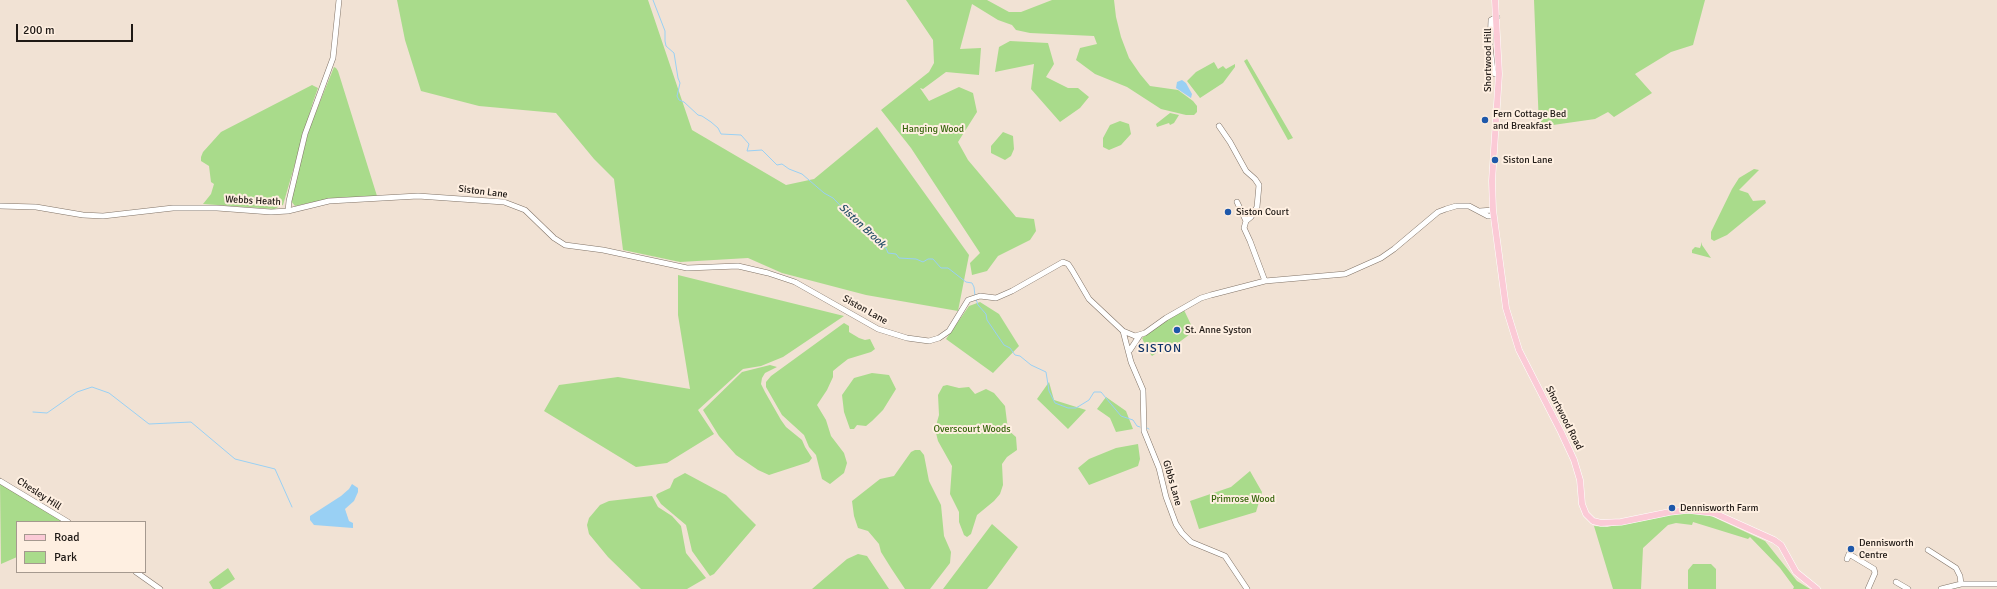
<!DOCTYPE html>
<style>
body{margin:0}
#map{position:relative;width:1997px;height:589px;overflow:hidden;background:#f1e2d4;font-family:Signika,sans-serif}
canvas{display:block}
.legend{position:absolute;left:16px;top:521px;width:130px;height:52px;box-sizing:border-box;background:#feefe1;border:1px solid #a5998f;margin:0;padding:5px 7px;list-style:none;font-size:12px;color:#1f1915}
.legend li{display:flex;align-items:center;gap:8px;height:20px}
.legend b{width:20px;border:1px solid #a5998f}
.scale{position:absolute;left:16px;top:24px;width:117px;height:18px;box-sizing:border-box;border:2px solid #1f1915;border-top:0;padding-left:5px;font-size:12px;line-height:14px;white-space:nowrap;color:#1f1915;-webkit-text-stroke:3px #feefe1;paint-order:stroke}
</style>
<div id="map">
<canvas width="1997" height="589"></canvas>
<ul class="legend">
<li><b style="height:5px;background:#fbcad6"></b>Road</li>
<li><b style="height:11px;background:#a9db8b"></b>Park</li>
</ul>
<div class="scale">200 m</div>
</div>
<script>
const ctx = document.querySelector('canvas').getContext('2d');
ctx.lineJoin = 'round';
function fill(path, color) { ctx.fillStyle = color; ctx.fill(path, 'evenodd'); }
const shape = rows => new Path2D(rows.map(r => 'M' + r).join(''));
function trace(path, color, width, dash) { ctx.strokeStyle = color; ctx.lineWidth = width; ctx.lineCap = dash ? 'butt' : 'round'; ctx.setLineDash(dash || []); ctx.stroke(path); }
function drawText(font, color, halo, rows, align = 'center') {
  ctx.font = font + ' Signika,sans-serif'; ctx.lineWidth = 4; ctx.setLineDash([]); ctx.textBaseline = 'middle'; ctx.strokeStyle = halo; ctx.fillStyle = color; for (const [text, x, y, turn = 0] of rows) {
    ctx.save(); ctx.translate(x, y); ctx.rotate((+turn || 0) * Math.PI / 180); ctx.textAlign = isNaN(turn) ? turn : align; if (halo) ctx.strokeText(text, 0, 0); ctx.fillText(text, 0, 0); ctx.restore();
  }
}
fill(shape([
 [397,0,648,0,692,130,786,185,814,179,877,127,969,255,958,311,866,295,782,273,748,258,680,262,623,250,614,179,594,159,556,113,479,106,421,91,405,40],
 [906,0,987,0,1009,12,1021,12,1052,0,1114,0,1116,17,1121,37,1129,58,1140,74,1150,86,1178,90,1193,101,1197,106,1197,112,1194,115,1186,115,1161,109,1127,87,1095,74,1076,60,1080,48,1097,44,1094,36,1030,33,1016,30,1012,25,998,20,972,4,960,49,981,48,979,75,946,72,923,89,920,88,929,101,959,87,973,93,977,112,958,142,968,160,1016,217,1034,219,1036,231,1030,240,998,256,987,271,972,275,970,263,980,253,911,148,881,110,929,72,934,63,933,40],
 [1534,0,1705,0,1693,45,1671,52,1635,74,1652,93,1614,117,1608,112,1595,119,1539,127],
 [1010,41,1048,43,1054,64,1046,77,1068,88,1078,88,1089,97,1080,108,1060,122,1031,89,1034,64,995,72,999,47],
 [1247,59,1293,138,1288,140,1244,61],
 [1214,62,1218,69,1223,66,1226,69,1235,64,1235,67,1223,83,1200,98,1187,81,1196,72],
 [334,67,336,68,338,71,377,196,333,198,295,206,291,201,309,129],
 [312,85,318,88,313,102,283,205,274,209,203,204,211,194,214,184,211,182,209,166,201,161,201,157,203,152,221,132],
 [1170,113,1179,115,1174,123,1170,125,1169,123,1157,127,1156,124],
 [1120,121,1129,124,1131,134,1121,145,1109,150,1103,147,1103,138,1110,125],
 [1003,132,1013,136,1014,149,1011,156,1005,160,991,153,991,146],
 [1754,169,1759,170,1739,190,1748,193,1753,201,1765,200,1766,203,1727,235,1714,241,1711,239,1711,232,1732,189,1739,178],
 [1702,242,1702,245,1711,258,1692,253,1692,250,1695,247,1700,248],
 [678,275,844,316,783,357,761,366,743,369,698,410,714,434,667,463,636,467,544,411,559,385,618,377,690,389,678,315],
 [980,302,999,314,1019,346,993,373,946,339,969,306],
 [1184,310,1194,331,1165,353,1161,350,1152,356,1148,351,1142,338,1162,323],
 [844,323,849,326,849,332,859,338,865,340,870,339,875,349,871,352,848,359,839,366,833,371,833,377,827,390,817,405,826,420,831,436,844,453,847,463,844,473,830,484,822,479,816,455,809,447,804,435,782,415,766,387,766,382,771,376],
 [770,365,777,367,765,373,762,378,761,384,765,392,781,420,786,427,802,440,805,447,812,458,809,462,769,475,758,470,736,455,719,436,703,410,742,372],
 [872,373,889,375,896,389,883,410,872,421,866,426,857,425,854,429,850,429,844,412,842,395,854,378],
 [1049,382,1054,400,1086,410,1068,429,1037,399],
 [947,385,959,388,969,387,975,394,986,389,994,393,1005,406,1008,430,1016,437,1017,450,1007,457,1002,464,1003,485,1000,494,994,501,977,515,971,534,967,537,964,535,959,522,959,512,950,494,952,466,938,441,935,429,939,415,938,395,943,386],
 [1106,397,1126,411,1133,429,1116,432,1110,418,1097,409],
 [1138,444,1140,459,1138,466,1089,485,1078,468,1089,459,1116,448],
 [915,450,920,450,924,455,929,481,941,505,944,536,951,552,950,563,930,589,905,589,891,568,881,552,879,544,868,531,858,528,854,516,852,501,880,479,894,476,911,452],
 [1250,471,1262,492,1256,512,1199,529,1190,501,1231,487],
 [685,473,726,495,756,525,714,574,710,576,692,551,686,525,661,504,656,496,657,494,670,488,674,479],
 [0,482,64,522,17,522,17,557,1,564],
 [652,496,658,507,672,516,681,526,686,553,706,578,687,589,641,589,608,557,589,534,587,525,589,518,600,505,609,501],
 [1687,512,1709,515,1765,541,1797,581,1810,589,1793,589,1794,587,1780,568,1750,537,1748,539,1693,522,1692,525,1676,523,1668,525,1643,548,1641,589,1613,589,1594,526,1607,527,1667,514],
 [992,524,1018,547,992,583,987,589,943,589],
 [858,554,867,556,889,589,812,589,847,559],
 [1693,564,1711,564,1716,569,1716,589,1688,589,1688,570],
 [228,568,235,579,220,589,213,589,209,582]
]), '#a9db8b');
fill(shape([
 [1182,80,1186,83,1192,94,1191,98,1176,88,1177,82],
 [352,484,358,488,358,492,354,501,345,509,349,521,353,523,353,528,314,525,310,520,310,516,341,496,349,489]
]), '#99d0f4');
trace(shape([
 [653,0,665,31,665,41,666,46,674,53,678,78,680,83,677,96,679,100,684,102,698,115,702,116,711,122,718,128,721,134,741,135,749,144,747,151,762,150,777,165,782,164,789,169,802,174,824,193,833,198,865,231,872,233,877,239,879,246,886,248,888,253,896,254,899,258,916,259,923,262,928,259,933,259,941,268,948,268,966,282,972,283,974,287,975,296],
 [976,299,978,305,986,314,987,320,1004,345,1010,348,1015,355,1020,356,1031,365,1046,372,1049,391,1055,403,1068,408,1076,408,1089,400,1094,392,1101,392,1121,416,1133,420,1137,426,1140,427],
 [33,412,47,413,77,392,92,387,109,393,149,424,191,422,235,459,275,469,292,507],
 [1147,428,1149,429]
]), '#99d0f4', 1);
const minor = shape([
 [1497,17,1491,20,1490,46,1493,71,1495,74,1499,74],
 [1219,126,1230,142,1246,171,1255,179,1259,185,1257,207,1251,217,1246,221,1244,228,1250,241,1265,281],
 [1237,202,1246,221],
 [0,206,36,207,83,215,103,216,173,208,217,208,271,212,288,211,329,201,418,196,504,202,525,210,554,238,565,245,603,250,687,268,738,266,768,273,795,282,878,329,907,338,929,341,939,338,949,331,968,300,980,296,996,298,1012,291,1063,262,1068,264,1072,270,1089,299,1123,331,1135,336,1145,333,1166,318,1201,298,1211,295,1265,281,1345,274,1381,258,1394,249,1438,212,1446,209,1456,206,1469,206,1488,216,1493,216],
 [288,211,289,201,305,134,333,58,339,0],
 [1480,211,1493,210],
 [1123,331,1131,362,1143,390,1144,431,1159,468,1166,497,1176,524,1182,533,1191,542,1225,556,1247,589],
 [1130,350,1140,335],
 [0,481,68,522],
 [1928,550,1956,568,1960,576,1961,584],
 [1847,559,1849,554,1874,569,1875,573,1868,589],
 [136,572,160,589],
 [1896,582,1908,589],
 [1941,589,1961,584,1997,584]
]);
const major = shape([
 [1495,0,1499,74,1492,181,1493,210,1506,308,1519,350,1561,432,1574,460,1580,480,1582,504,1586,514,1593,521,1601,523,1621,522,1670,512,1688,510,1714,513,1774,540,1781,545,1796,572,1817,589]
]);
trace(minor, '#807367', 6);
trace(major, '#fff', 7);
trace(minor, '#fff', 5);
trace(major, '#fbcad6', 6);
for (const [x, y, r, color] of [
 [1485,120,4,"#1e58aa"],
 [1495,160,4,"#1e58aa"],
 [1228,212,4,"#1e58aa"],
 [1177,330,4,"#1e58aa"],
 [1672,508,4,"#1e58aa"],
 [1851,549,4,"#1e58aa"]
]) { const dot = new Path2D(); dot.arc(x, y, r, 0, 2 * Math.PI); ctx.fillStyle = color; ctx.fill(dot); trace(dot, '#feefe1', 1.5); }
drawText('10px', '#1f1915', '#feefe1', [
 ["Shortwood Hill",1488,60,-90],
 ["Siston Lane",483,192,7],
 ["Webbs Heath",253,201,3],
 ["Siston Lane",865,310,29],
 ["Shortwood Road",1564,418,63],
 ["Gibbs Lane",1172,483,74],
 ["Chesley Hill",39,494,33]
]);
drawText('10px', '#1f1915', '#feefe1', [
 ["Fern Cottage Bed",1493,114],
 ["and Breakfast",1493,126],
 ["Siston Lane",1503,160],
 ["Siston Court",1236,212],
 ["St. Anne Syston",1185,330],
 ["Dennisworth Farm",1680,508],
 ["Dennisworth",1859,543],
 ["Centre",1859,555]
], 'left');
drawText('10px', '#37660d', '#feefe1', [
 ["Hanging Wood",933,129],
 ["Overscourt Woods",972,429],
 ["Primrose Wood",1243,499]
]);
drawText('italic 11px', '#264f69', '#feefe1', [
 ["Siston Brook",862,226,43]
]);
ctx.letterSpacing = '1px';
drawText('12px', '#0d3266', '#feefe1', [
 ["SISTON",1160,349]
]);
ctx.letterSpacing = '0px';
</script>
